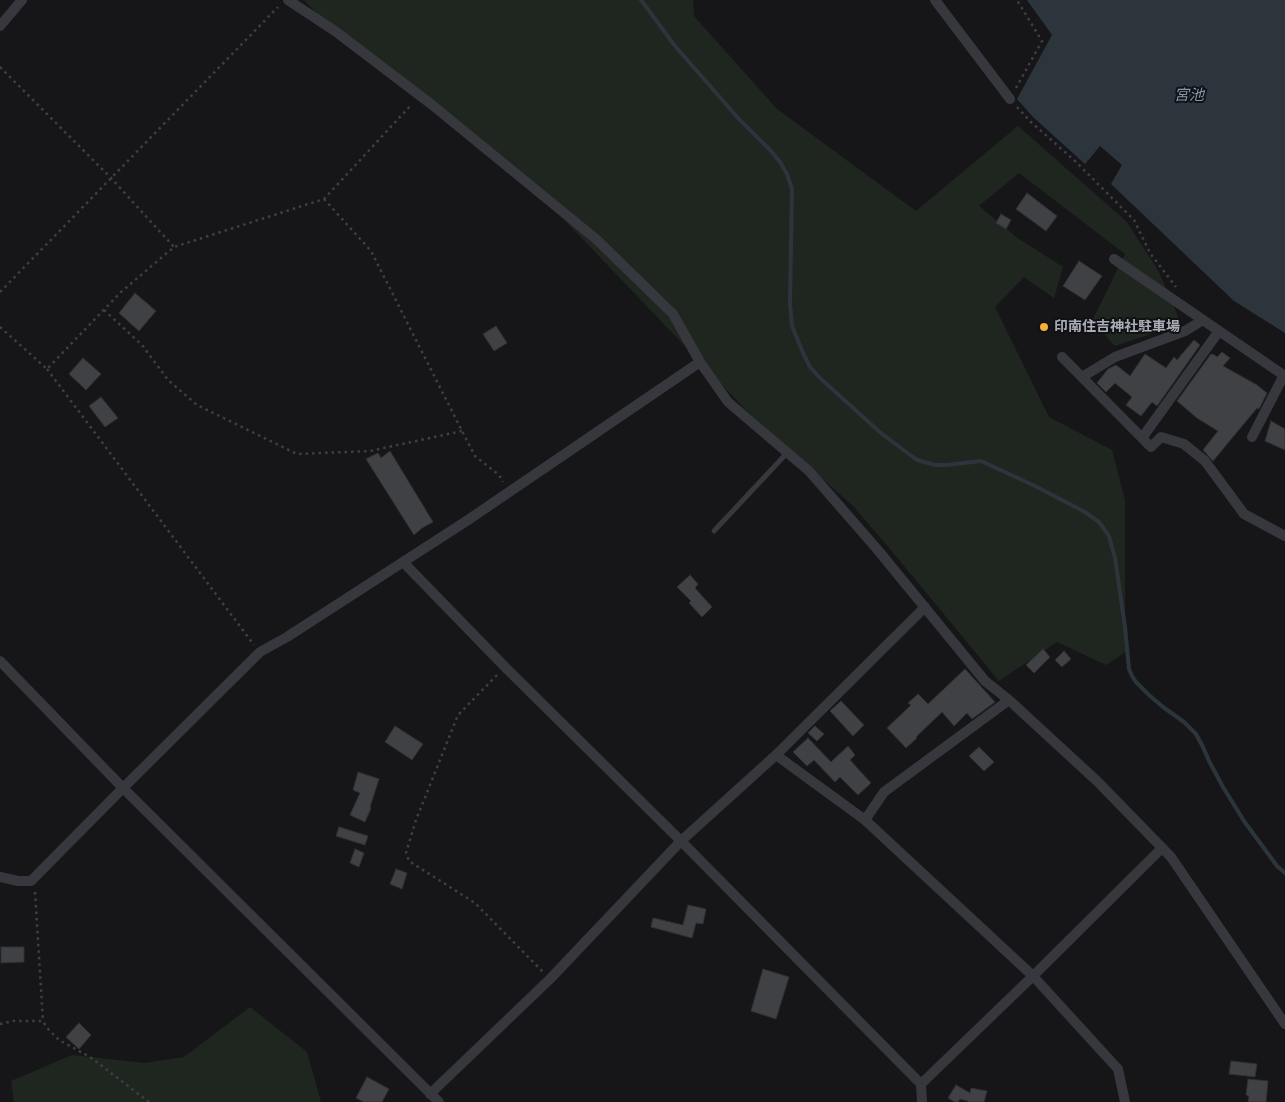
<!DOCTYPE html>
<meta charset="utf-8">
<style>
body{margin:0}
canvas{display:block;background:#161618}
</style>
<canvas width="1285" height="1102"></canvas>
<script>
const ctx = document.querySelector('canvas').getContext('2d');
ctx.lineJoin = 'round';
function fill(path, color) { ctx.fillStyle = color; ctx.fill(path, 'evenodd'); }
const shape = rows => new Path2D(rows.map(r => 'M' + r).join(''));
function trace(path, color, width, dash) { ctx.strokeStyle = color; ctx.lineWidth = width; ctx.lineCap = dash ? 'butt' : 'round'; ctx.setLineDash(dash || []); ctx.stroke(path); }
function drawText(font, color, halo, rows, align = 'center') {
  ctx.font = font + ' "Fira Sans","Noto Sans JP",sans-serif'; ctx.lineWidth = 4; ctx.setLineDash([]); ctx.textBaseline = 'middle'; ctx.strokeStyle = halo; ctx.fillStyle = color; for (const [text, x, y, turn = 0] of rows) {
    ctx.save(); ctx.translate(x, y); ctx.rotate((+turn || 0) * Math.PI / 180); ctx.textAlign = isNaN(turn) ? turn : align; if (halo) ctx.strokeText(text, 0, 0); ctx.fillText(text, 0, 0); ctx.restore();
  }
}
fill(shape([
 [304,0,693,0,694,16,777,109,916,211,1018,126,1126,221,1158,270,1181,324,1115,346,1092,321,1125,254,1019,173,979,206,1016,237,1063,267,1054,298,1024,277,995,307,1049,417,1112,450,1125,500,1125,628,1127,651,1106,665,1057,642,999,681,891,550,853,506,745,409,510,163,329,26],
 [250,1007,307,1052,321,1102,14,1102,11,1081,72,1055,145,1063,184,1057]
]), '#1e261f');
fill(shape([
 [1027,0,1285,0,1285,333,1234,301,1111,184,1122,165,1100,146,1085,164,1033,117,1017,99,1052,35]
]), '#2c353c');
trace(shape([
 [641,0,675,46,738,118,771,151,780,162,787,174,792,189,790,303,792,326,803,353,810,367,820,378,882,434,917,460,935,465,947,465,981,461,1035,486,1085,512,1099,522,1109,536,1115,558,1125,627,1129,669,1132,676,1136,682,1149,695,1163,707,1184,722,1196,734,1203,747,1209,761,1223,787,1244,821,1277,866,1285,873]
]), '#2c353c', 4);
const building = shape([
 [1027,193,1057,216,1046,231,1016,209,1027,193],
 [1001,214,1011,220,1006,229,996,223,1001,214],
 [1079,261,1102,276,1085,300,1063,286,1079,261],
 [135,293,156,311,139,331,119,313,135,293],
 [496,326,507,343,494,351,483,334,496,326],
 [1194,340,1200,345,1157,406,1152,402,1141,416,1126,405,1132,397,1115,383,1106,392,1097,383,1108,369,1116,365,1130,376,1145,354,1166,368,1174,357,1177,360,1194,340],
 [1222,352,1230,358,1223,366,1257,385,1267,393,1259,409,1257,408,1213,461,1203,450,1218,431,1197,418,1177,401,1211,354,1212,355,1213,354,1217,357,1222,352],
 [83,358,101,374,86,390,69,374,83,358],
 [101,397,118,418,105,427,89,406,101,397],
 [1271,421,1285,429,1285,450,1265,441,1271,421],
 [390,451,433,522,422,528,414,535,366,459,378,453,381,458,390,451],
 [690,575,698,584,695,588,712,607,702,617,689,603,691,601,677,587,690,575],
 [1043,649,1050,657,1034,673,1026,665,1043,649],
 [1064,651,1071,659,1062,667,1055,660,1064,651],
 [965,669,995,702,972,719,967,713,954,726,942,712,916,737,917,738,906,748,887,728,911,705,908,703,918,694,928,704,965,669],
 [841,701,864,725,853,736,830,711,841,701],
 [395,726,423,744,412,760,385,742,395,726],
 [815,726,824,734,817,741,808,733,815,726],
 [808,738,831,762,848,746,855,755,850,760,871,783,858,795,840,777,835,782,814,760,807,766,793,752,808,738],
 [979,747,994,762,984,771,969,756,979,747],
 [358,772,379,779,370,807,371,808,365,822,350,815,360,793,353,790,358,772],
 [339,827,368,836,365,845,336,836,339,827],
 [355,849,364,853,359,867,350,863,355,849],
 [396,869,407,873,402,889,390,884,396,869],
 [688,905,706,909,703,924,696,923,692,938,651,927,653,918,683,925,688,905],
 [1,947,24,947,24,962,1,963,1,947],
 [763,969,789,977,776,1019,751,1011,763,969],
 [79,1023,91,1035,79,1049,66,1037,79,1023],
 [1231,1061,1257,1064,1255,1077,1229,1074,1231,1061],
 [367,1077,389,1089,382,1102,364,1102,356,1098,367,1077],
 [1248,1079,1268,1081,1266,1102,1248,1102,1249,1096,1246,1095,1248,1079],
 [956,1085,970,1093,971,1088,987,1091,984,1102,968,1102,968,1101,960,1099,958,1102,955,1102,948,1098,956,1085]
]);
fill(building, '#404145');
trace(building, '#303034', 1);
trace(shape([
 [0,67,111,178,174,247],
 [1016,88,1042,41,1017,0],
 [1017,107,1031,122,1075,161,1134,220,1150,253,1176,287],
 [324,199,371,251,462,431,475,456,499,475,503,482],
 [0,292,278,7],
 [104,310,142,345,168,380,197,405,297,454,370,451,462,431],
 [0,327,47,369,121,292,174,247,324,199,412,104],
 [47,369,254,645],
 [497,675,458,715,416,820,406,853,409,861,475,903,543,972],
 [35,892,43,1021],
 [0,1024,13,1021,43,1021,47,1028,59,1040,90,1057,149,1102]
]), '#3d3f44', 2.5, [2.5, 4]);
trace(shape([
 [714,531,787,453]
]), '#37383d', 5);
trace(shape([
 [288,0,335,31,431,104,596,239,673,314,700,362,728,402,809,471,877,549,985,681,1009,700,1098,782,1171,857,1285,1024],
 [935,0,1010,99],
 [0,26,22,0],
 [1114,259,1285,376],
 [1062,357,1151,447,1161,437,1184,444,1205,461,1244,514,1285,536],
 [1082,377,1115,357,1185,331,1203,320],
 [1252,437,1284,375],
 [1142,438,1219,331],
 [403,562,505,667,681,841,921,1084,922,1102],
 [0,661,123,788,439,1102],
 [1009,700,884,792,865,820,1033,976,1118,1069,1125,1102],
 [776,755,865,820],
 [0,877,18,881,31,881,123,788,260,652,287,637,468,520,700,362],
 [921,1084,1033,976,1162,848],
 [430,1094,550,979,681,841,776,755,925,607]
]), '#37383d', 10);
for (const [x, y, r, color] of [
 [1044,327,5,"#f2b134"]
]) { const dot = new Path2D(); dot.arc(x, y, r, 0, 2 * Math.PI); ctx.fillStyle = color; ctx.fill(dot); trace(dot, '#111113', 2); }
drawText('bold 14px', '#a8adb8', '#111113', [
 ["印南住吉神社駐車場",1054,327]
], 'left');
drawText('italic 15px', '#7f9bb3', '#111113', [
 ["宮池",1189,96]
]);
</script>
